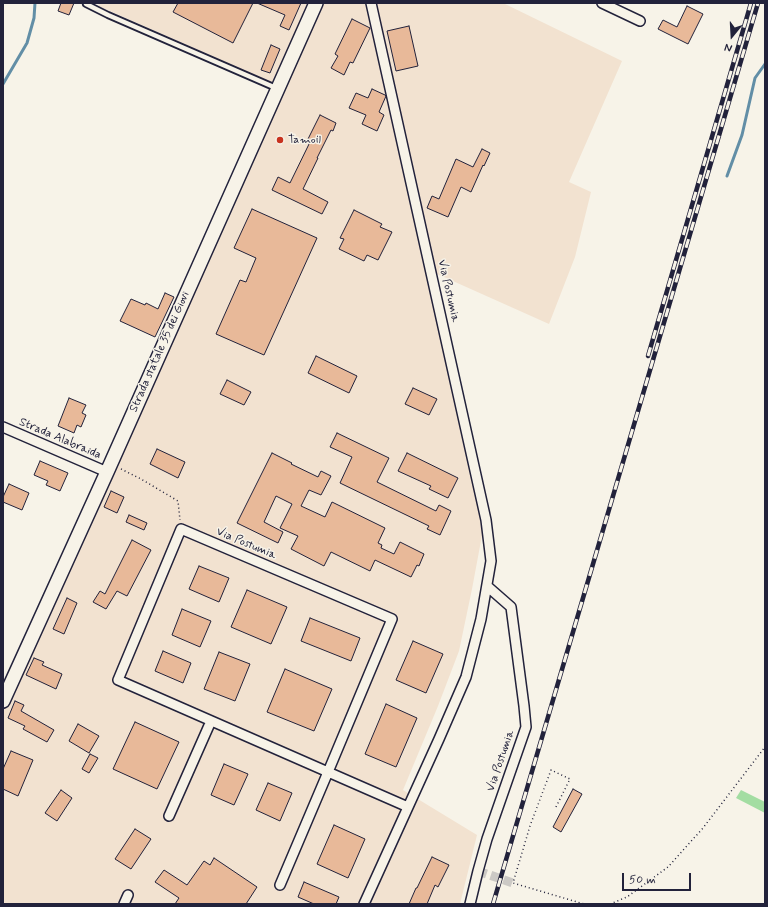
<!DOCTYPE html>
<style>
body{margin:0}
#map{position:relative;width:768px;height:907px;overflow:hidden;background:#f7f3e8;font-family:Mynerve,sans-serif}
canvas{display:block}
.frame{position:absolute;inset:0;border:4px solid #22223b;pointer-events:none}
.north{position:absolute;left:712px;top:16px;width:40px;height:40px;-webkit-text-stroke:3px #f7f3e8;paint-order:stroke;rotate:198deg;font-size:11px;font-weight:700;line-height:16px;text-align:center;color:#22223b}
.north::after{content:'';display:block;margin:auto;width:14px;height:18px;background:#22223b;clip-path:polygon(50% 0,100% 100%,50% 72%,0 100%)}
.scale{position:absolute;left:622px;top:873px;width:69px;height:18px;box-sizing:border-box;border:2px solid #22223b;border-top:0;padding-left:5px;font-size:12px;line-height:14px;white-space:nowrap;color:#22223b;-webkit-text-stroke:3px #f7f3e8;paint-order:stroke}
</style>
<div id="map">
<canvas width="768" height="907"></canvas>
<div class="frame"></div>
<div class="north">N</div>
<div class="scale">50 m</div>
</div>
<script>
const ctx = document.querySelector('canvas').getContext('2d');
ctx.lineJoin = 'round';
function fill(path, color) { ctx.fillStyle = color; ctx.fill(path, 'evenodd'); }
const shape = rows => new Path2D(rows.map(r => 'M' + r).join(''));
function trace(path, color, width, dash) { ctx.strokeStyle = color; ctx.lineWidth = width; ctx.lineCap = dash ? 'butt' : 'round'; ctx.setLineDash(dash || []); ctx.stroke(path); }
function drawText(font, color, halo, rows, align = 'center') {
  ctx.font = font + ' Mynerve,sans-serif'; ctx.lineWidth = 3; ctx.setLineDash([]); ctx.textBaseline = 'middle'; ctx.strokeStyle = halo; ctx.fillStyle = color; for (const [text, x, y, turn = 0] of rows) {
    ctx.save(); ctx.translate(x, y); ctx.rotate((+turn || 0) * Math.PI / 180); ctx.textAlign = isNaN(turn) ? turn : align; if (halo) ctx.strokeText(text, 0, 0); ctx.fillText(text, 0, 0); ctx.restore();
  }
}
fill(shape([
 [98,3,503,3,622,61,569,182,591,192,575,257,549,324,426,269,483,530,472,589,459,651,438,706,403,790,477,835,460,904,3,904,3,712,109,480,284,88,103,8,99,6]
]), '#f2e2d0');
fill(shape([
 [741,790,765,802,765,813,736,798]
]), '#a3dda2');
trace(shape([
 [3,84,27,43,34,18,35,3],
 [727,176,742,135,755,78,765,64]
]), '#628ea6', 3);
const building = shape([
 [61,3,74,3,69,15,58,11,61,3],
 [178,3,253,3,233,43,173,12,178,3],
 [257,3,301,3,289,30,280,26,285,15,257,3],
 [687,6,703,14,688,44,658,29,663,20,677,27,687,6],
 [352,19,370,28,353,63,350,62,344,75,331,68,338,56,335,54,352,19],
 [409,26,418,66,396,71,387,31,409,26],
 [271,45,280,49,270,73,261,70,271,45],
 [372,89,385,95,386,96,379,112,384,115,377,131,362,124,366,115,349,108,356,93,368,98,372,89],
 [320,115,336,123,333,131,331,130,317,158,318,158,303,189,328,202,322,214,272,190,278,177,290,183,311,140,308,139,320,115],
 [482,149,490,153,484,166,483,165,471,192,461,187,448,217,427,208,432,196,439,199,456,159,473,167,482,149],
 [252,209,317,238,264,355,216,334,240,280,246,282,256,258,234,248,252,209],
 [354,210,382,224,380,227,392,232,378,260,367,255,364,261,339,249,344,239,340,238,354,210],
 [165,293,174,297,155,337,120,321,131,299,145,305,146,303,158,309,165,293],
 [316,356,357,376,349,393,308,373,316,356],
 [227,380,251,392,244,405,220,394,227,380],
 [413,388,437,399,429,415,405,404,413,388],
 [69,398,86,405,82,413,86,415,81,427,77,425,74,433,58,426,69,398],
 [337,433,389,458,377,482,436,511,439,505,451,511,440,535,427,529,429,526,340,483,352,457,330,447,337,433],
 [157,449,185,462,178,478,150,464,157,449],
 [272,453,292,463,291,464,318,477,321,471,331,476,321,495,309,490,301,506,325,517,332,502,385,528,378,543,382,545,381,548,394,554,400,542,424,554,419,566,417,565,411,577,375,560,370,571,331,552,324,566,291,549,298,536,280,528,292,504,276,496,264,522,283,532,278,543,237,523,272,453],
 [407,453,458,478,448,498,429,489,431,486,398,471,407,453],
 [40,461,68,473,60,491,46,485,48,481,34,475,40,461],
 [9,484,29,493,22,510,3,502,3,497,9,484],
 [111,491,124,497,117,513,104,507,111,491],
 [129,515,147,523,144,530,126,522,129,515],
 [132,540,151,550,127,596,117,591,106,609,93,602,100,591,105,594,132,540],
 [199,566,229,578,219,602,189,589,199,566],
 [247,590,287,607,271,644,231,627,247,590],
 [67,598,77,603,64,634,53,629,67,598],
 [182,609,211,621,200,647,172,635,182,609],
 [310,618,360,638,351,661,301,641,310,618],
 [413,641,443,654,426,693,396,680,413,641],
 [163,651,191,663,183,683,155,671,163,651],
 [219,652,250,664,235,701,204,689,219,652],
 [34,658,44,662,42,665,62,674,56,689,26,675,34,658],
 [285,669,332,689,314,731,267,712,285,669],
 [15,701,24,705,21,711,54,730,47,742,23,729,25,726,8,718,15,701],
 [386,704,417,718,396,767,365,754,386,704],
 [135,722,179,742,157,789,113,769,135,722],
 [78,724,99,736,89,753,69,741,78,724],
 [11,751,33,760,18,796,3,789,3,769,11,751],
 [90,754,98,758,89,773,82,769,90,754],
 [224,764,248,774,234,805,211,795,224,764],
 [268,783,292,793,280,821,256,810,268,783],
 [573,789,582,794,561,832,553,827,573,789],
 [61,790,72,798,57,821,45,813,61,790],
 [334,825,365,839,348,878,317,864,334,825],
 [135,829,151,839,131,869,115,859,135,829],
 [432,857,449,865,438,887,435,885,427,904,409,904,416,888,417,888,432,857],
 [214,858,257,887,246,904,175,904,179,898,155,882,164,870,187,885,204,861,210,865,214,858],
 [304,882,339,897,336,904,314,904,298,897,304,882]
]);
fill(building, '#e8b999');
trace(building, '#22223b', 1);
trace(shape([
 [478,871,513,883]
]), '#ccc9c5', 9, [9, 4.5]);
const service = shape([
 [86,4,108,15,276,88]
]);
const minor = shape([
 [602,3,640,21],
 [3,427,107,472],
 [169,816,211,721],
 [280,885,328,772,392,619,181,529,118,680,328,772,408,807],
 [124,904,128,895],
 [364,904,439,739,466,677,481,619,491,561,486,520,371,3],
 [470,904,478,871,487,839,526,727,524,706,511,607,487,586]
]);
const secondary = shape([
 [3,701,107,472,316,3]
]);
trace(service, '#22223b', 8);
trace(minor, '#22223b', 12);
trace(secondary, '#22223b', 16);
trace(shape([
 [121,469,141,479,178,501,180,520],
 [556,807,570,779,551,770,530,826,513,883,584,904],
 [610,904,627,897,668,867,703,828,765,747]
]), '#22223b', 1.5, [1, 3]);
trace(service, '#f7f3e8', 4.5);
trace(minor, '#f7f3e8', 9);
trace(secondary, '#f7f3e8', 13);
const rail = shape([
 [648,356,751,3],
 [493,904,758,3]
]);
trace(rail, '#22223b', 4.5);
trace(rail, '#f7f3e8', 3, [9]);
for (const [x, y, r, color] of [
 [280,140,4,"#c8321e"]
]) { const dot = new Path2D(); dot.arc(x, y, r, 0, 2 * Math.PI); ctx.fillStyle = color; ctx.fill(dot); trace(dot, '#f7f3e8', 1.5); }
drawText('12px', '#22223b', '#f7f3e8', [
 ["Tamoil",288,140]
], 'left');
drawText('12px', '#22223b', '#f7f3e8', [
 ["Via Postumia",448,291,77],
 ["Strada statale 35 dei Giovi",160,352,-66],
 ["Strada Alabraida",60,439,23],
 ["Via Postumia",246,544,23],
 ["Via Postumia",501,761,-71]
]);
</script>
